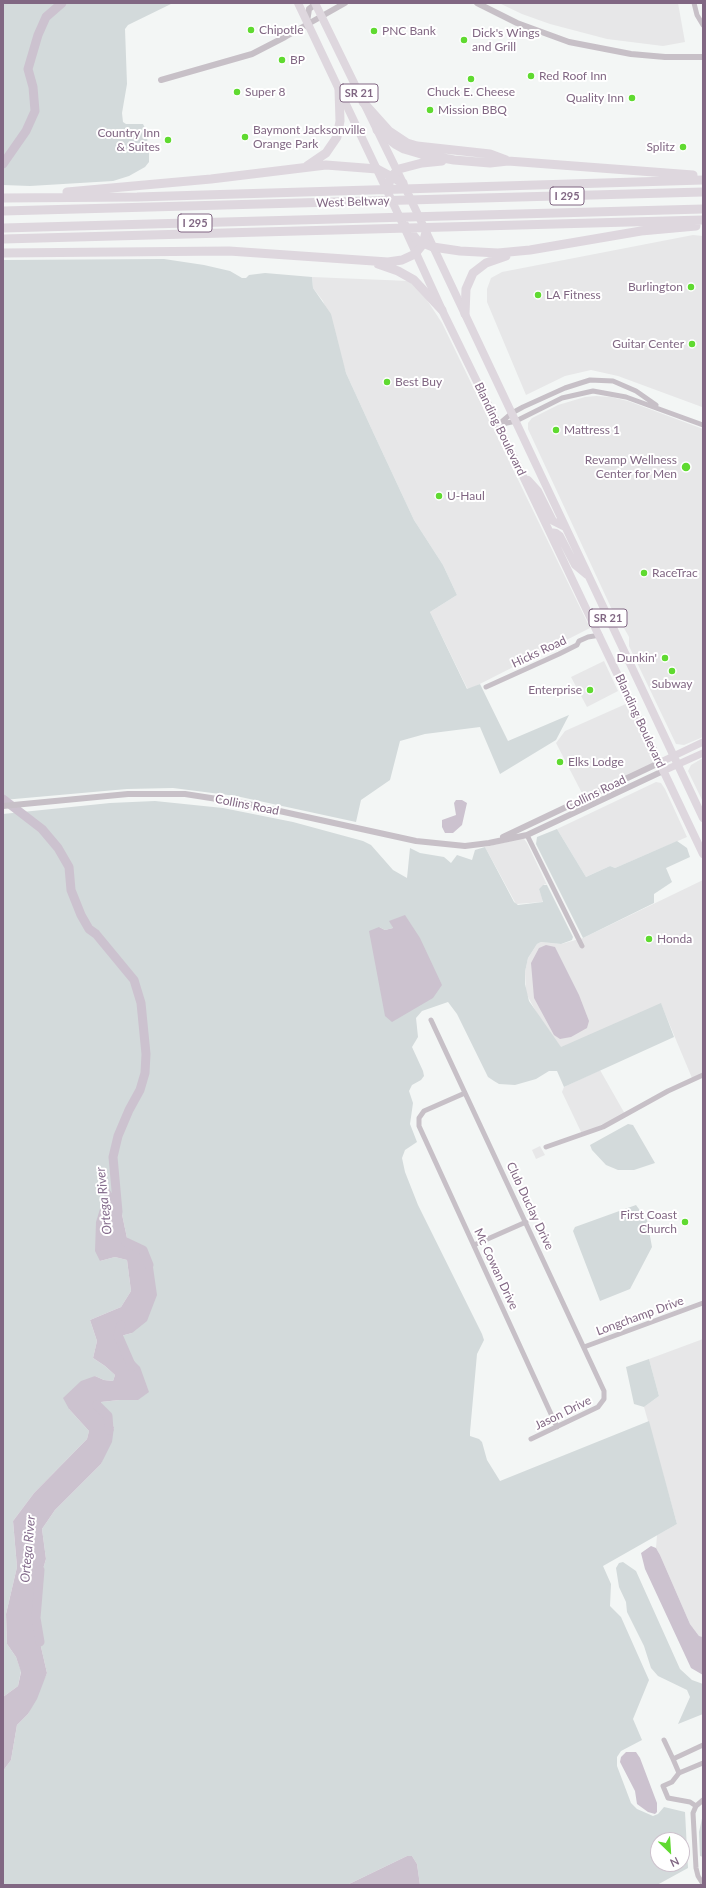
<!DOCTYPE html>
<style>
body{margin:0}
#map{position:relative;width:706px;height:1888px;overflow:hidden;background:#f3f6f5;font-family:Lato,sans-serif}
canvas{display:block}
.frame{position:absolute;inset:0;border:4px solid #816783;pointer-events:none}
.north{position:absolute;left:650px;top:1832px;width:40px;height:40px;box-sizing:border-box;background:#fff;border:1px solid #cdc2cd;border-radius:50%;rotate:155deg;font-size:11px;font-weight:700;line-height:16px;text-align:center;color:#816783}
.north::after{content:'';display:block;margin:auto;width:14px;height:18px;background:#5fda30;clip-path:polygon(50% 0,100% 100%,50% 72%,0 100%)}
</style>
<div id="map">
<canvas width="706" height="1888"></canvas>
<div class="frame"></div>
<div class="north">N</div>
</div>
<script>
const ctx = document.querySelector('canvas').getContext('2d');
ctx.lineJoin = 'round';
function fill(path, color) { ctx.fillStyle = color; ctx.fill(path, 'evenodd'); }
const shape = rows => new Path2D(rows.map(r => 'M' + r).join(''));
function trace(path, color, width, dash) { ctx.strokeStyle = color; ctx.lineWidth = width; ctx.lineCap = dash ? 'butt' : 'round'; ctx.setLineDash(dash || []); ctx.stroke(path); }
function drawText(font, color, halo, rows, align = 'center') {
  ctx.font = font + ' Lato,sans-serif'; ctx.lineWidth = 4; ctx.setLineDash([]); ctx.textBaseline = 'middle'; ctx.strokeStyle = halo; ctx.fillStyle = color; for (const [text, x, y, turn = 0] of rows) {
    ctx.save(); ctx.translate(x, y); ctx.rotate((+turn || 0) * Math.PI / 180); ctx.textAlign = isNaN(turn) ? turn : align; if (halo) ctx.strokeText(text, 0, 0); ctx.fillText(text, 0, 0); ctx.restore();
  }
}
fill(shape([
 [499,3,678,3,685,42,663,46,607,39,550,24,522,14],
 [693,235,703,236,702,407,618,376,591,370,565,376,526,395,487,302,487,289,491,278,502,272],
 [312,277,409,281,423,294,442,323,590,628,468,690,430,612,457,595,443,565,414,520,373,432,346,373,323,301,313,288],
 [596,396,611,397,628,401,703,429,703,737,684,745,676,744,629,646,629,637,619,619,614,614,528,429,528,423,532,418,558,405,585,397],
 [604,661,618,691,587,707,571,677],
 [628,703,657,762,584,797,556,743,565,731],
 [703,758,703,802,688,771,691,765],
 [656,782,661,783,665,789,687,837,615,868,610,866,586,877,557,829],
 [519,839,524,839,527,843,547,885,545,884,539,889,543,901,542,902,516,904,485,847],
 [703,880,703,1073,692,1078,661,1004,561,1048,541,1021,526,993,525,972,528,958,537,944,541,942,561,944,583,938],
 [600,1070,625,1114,582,1134,562,1092,564,1087],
 [540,1146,545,1155,536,1159,532,1150],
 [703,1339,703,1637,699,1636,690,1624,660,1555,656,1548,657,1535,677,1524,644,1407,659,1396,649,1359]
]), '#e7e7e8');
fill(shape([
 [3,3,173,3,128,25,125,29,127,84,122,113,123,122,126,124,143,124,146,130,149,152,149,162,145,167,129,176,113,181,30,186,3,185],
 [164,259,204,265,230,271,242,278,246,278,249,275,265,273,312,277,313,288,331,314,346,373,373,432,414,520,443,565,457,595,430,612,467,689,480,684,508,741,569,715,556,740,500,774,480,727,425,734,400,741,390,780,361,800,356,822,236,796,173,788,127,789,3,800,3,260],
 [155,801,223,808,293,822,363,841,371,845,393,870,407,878,410,848,420,853,444,857,451,863,457,855,472,860,475,850,485,847,514,902,518,905,543,902,539,889,543,885,547,885,573,937,572,940,561,944,541,942,537,944,528,958,525,972,525,984,529,1001,561,1047,661,1003,674,1037,564,1087,557,1071,549,1071,536,1079,515,1085,499,1084,494,1081,488,1077,457,1014,448,1002,422,1011,416,1018,418,1037,412,1047,423,1071,424,1076,421,1080,412,1085,409,1091,413,1103,410,1124,417,1142,405,1150,402,1158,405,1172,418,1205,482,1334,484,1340,477,1354,470,1432,470,1436,479,1439,482,1442,487,1460,500,1481,649,1421,677,1524,603,1566,611,1584,610,1606,621,1617,649,1680,633,1719,642,1740,621,1751,617,1757,617,1766,631,1803,637,1809,653,1816,658,1814,664,1807,685,1812,688,1868,657,1885,420,1885,417,1864,412,1856,407,1856,347,1885,3,1885,3,1771,11,1760,17,1725,28,1714,47,1673,33,1612,35,1596,46,1559,42,1529,55,1510,101,1464,114,1427,104,1412,101,1402,119,1400,117,1337,132,1333,145,1254,127,1238,120,1205,100,1261,115,1257,127,1260,131,1291,121,1307,90,1320,97,1341,93,1358,105,1366,115,1375,113,1381,104,1380,95,1376,69,1409,89,1431,87,1439,34,1493,13,1521,17,1567,6,1614,7,1644,16,1657,21,1671,18,1686,3,1697,3,814,110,803],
 [390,921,433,998,379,927,385,930,393,928],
 [658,1840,682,1840,682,1864,658,1864],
 [557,829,586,877,610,866,615,868,677,841,687,848,690,857,666,868,672,882,654,894,654,903,583,938,536,844,537,837],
 [628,1124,633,1125,655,1163,634,1170,618,1170,606,1165,592,1150,590,1145],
 [636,1205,647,1220,652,1247,630,1289,600,1301,573,1231,575,1227],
 [649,1359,659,1396,644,1407,634,1404,626,1367],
 [623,1562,636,1571,680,1669,692,1680,703,1684,703,1714,678,1724,690,1697,687,1690,658,1676,651,1668,644,1646,627,1612,626,1602,619,1587,616,1568,619,1563],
 [703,1814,703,1857,700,1856,699,1832]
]), '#d3dadb');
fill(shape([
 [456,800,462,800,467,803,462,825,453,833,445,833,442,827,442,820,456,815,454,803],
 [405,915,420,938,442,985,433,998,392,1022,385,1016,369,931,379,927,385,930,393,928,389,921],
 [546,945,555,947,579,995,589,1021,587,1028,571,1037,560,1039,554,1035,534,998,531,963,539,948],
 [107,1186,120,1205,127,1238,145,1254,153,1267,157,1295,147,1321,132,1333,117,1337,119,1346,140,1367,149,1392,138,1400,119,1400,101,1402,104,1412,114,1427,112,1442,101,1464,55,1510,42,1529,46,1559,35,1596,33,1612,47,1673,37,1699,28,1714,17,1725,11,1760,3,1771,3,1697,18,1686,21,1672,16,1657,7,1644,6,1614,17,1567,13,1521,34,1493,87,1439,89,1431,69,1409,63,1398,81,1381,95,1376,104,1380,113,1381,115,1375,105,1366,93,1358,97,1341,90,1320,121,1307,131,1291,127,1260,115,1257,100,1261,95,1251,96,1222],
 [651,1546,656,1548,660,1555,690,1624,699,1636,703,1637,703,1675,691,1668,645,1569,641,1553],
 [626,1752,636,1752,640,1758,657,1803,657,1812,655,1814,648,1812,637,1804,635,1791,620,1762,621,1757],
 [407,1856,412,1856,417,1864,420,1885,347,1885]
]), '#ccc2cf');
trace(shape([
 [3,164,26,131,35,111,33,87,28,69,38,35,46,17,62,3],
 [3,799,42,829,58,848,69,867,71,890,81,915,89,929,96,934,134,980,141,1003,146,1054,145,1073,140,1090,129,1110,118,1136,113,1157,118,1212],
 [126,1242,143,1250,149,1265],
 [121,1325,118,1335,132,1367],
 [97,1405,108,1416,109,1430],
 [40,1642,36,1618,40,1570]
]), '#ccc2cf', 9);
trace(shape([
 [694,3,697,15,703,25],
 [499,424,512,413,523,407,565,388,590,380,613,381,636,391,656,405],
 [498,425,516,421,562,398,593,391,626,397,703,425],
 [486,687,559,654,577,645,579,641,588,637,600,635],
 [527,835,582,946],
 [431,1020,604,1391,604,1399,598,1407,531,1439],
 [465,1093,424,1111,419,1118,419,1126,557,1427],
 [546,1147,603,1127,668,1091,703,1075],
 [474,1245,526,1222],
 [584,1347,703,1303],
 [664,1740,673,1759],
 [679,1773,673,1759,703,1745],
 [703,1800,696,1806,693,1813,696,1868,698,1876,703,1884],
 [696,1806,690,1802,668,1798,663,1786,672,1782,679,1773,703,1763]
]), '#c7c0c7', 5);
trace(shape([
 [477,3,517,23,569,42,631,54,665,57,703,57],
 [307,22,309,9,317,3],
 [161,80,252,54,285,37,345,3],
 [3,806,128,794,185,794,243,803,416,841,465,846,489,843,527,835,663,771],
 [503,837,659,763]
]), '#c7c0c7', 6);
trace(shape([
 [659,763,703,742],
 [663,771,703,753]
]), '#ded7de', 7);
trace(shape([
 [298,3,400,218,442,310,521,472,703,854],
 [315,3,403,183,703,818],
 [528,480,538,491,553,521,565,527],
 [550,532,556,533,560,536,575,565,587,575]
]), '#ded7de', 8);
trace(shape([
 [363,102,389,131,407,143,417,146,490,154,506,160],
 [377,130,395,144,404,149,421,154,454,160,490,163,508,161,693,175],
 [307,166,326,153,337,137,340,121,339,89],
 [387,190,391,177,399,169,422,163,442,161],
 [67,192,211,179,326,165,377,169,403,183],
 [3,198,137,197,703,180],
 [3,211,703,192],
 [404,224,418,241,433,247,460,251,498,253,530,250,641,231,696,226],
 [3,228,703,209],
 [3,239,703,220],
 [3,253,229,251,388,262,402,260,415,254,423,244,426,232],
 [378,264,398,271,414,280,442,310],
 [465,314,466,289,473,273,486,263,506,256]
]), '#ded7de', 9);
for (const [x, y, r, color] of [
 [251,30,4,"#5fda30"],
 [374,31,4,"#5fda30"],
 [464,40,4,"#5fda30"],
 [282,60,4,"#5fda30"],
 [531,76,4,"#5fda30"],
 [471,79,4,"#5fda30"],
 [237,92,4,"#5fda30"],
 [632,98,4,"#5fda30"],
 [430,110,4,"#5fda30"],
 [245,137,4,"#5fda30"],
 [168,140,4,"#5fda30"],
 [683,147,4,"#5fda30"],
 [691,287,4,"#5fda30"],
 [538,295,4,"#5fda30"],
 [692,344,4,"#5fda30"],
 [387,382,4,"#5fda30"],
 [556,430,4,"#5fda30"],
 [686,467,5,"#5fda30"],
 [439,496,4,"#5fda30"],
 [644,573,4,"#5fda30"],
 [665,658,4,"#5fda30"],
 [672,671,4,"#5fda30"],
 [590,690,4,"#5fda30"],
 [560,762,4,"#5fda30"],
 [649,939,4,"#5fda30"],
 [685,1222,4,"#5fda30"]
]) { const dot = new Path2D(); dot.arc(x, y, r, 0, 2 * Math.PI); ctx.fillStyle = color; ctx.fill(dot); trace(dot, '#fff', 1.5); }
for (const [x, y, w] of [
 [359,93,38],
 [567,196,34],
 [195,223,34],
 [608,618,38]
]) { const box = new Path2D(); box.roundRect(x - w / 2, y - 9, w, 18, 3); ctx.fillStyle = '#fff'; ctx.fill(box); trace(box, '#816783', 1); }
drawText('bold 11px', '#816783', null, [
 ["SR 21",359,93],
 ["I 295",567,196],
 ["I 295",195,223],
 ["SR 21",608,618]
]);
drawText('12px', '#816783', '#fff', [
 ["Chipotle",259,30],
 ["PNC Bank",382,31],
 ["Dick's Wings",472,33],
 ["and Grill",472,47],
 ["BP",290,60],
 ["Red Roof Inn",539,76],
 ["Super 8",245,92],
 ["Chuck E. Cheese",471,92,"center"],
 ["Quality Inn",624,98,"right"],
 ["Mission BBQ",438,110],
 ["Baymont Jacksonville",253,130],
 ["Orange Park",253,144],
 ["Country Inn",160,133,"right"],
 ["& Suites",160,147,"right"],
 ["Splitz",675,147,"right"],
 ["Burlington",683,287,"right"],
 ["LA Fitness",546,295],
 ["Guitar Center",684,344,"right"],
 ["Best Buy",395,382],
 ["Mattress 1",564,430],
 ["Revamp Wellness",677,460,"right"],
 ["Center for Men",677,474,"right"],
 ["U-Haul",447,496],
 ["RaceTrac",652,573],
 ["Dunkin'",657,658,"right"],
 ["Subway",672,684,"center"],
 ["Enterprise",582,690,"right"],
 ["Elks Lodge",568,762],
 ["Honda",657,939],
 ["First Coast",677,1215,"right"],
 ["Church",677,1229,"right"]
], 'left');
drawText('12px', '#816783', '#fff', [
 ["West Beltway",353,202,-2],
 ["Blanding Boulevard",500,429,64],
 ["Hicks Road",539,652,-25],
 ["Blanding Boulevard",640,721,65],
 ["Collins Road",596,793,-26],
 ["Collins Road",247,805,11],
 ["Club Duclay Drive",530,1206,65],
 ["Mc Cowan Drive",496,1269,65],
 ["Longchamp Drive",640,1316,-20],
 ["Jason Drive",563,1413,-26]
]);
drawText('italic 13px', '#856d8d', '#fff', [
 ["Ortega River",104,1201,-96],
 ["Ortega River",28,1549,-85]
]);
</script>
